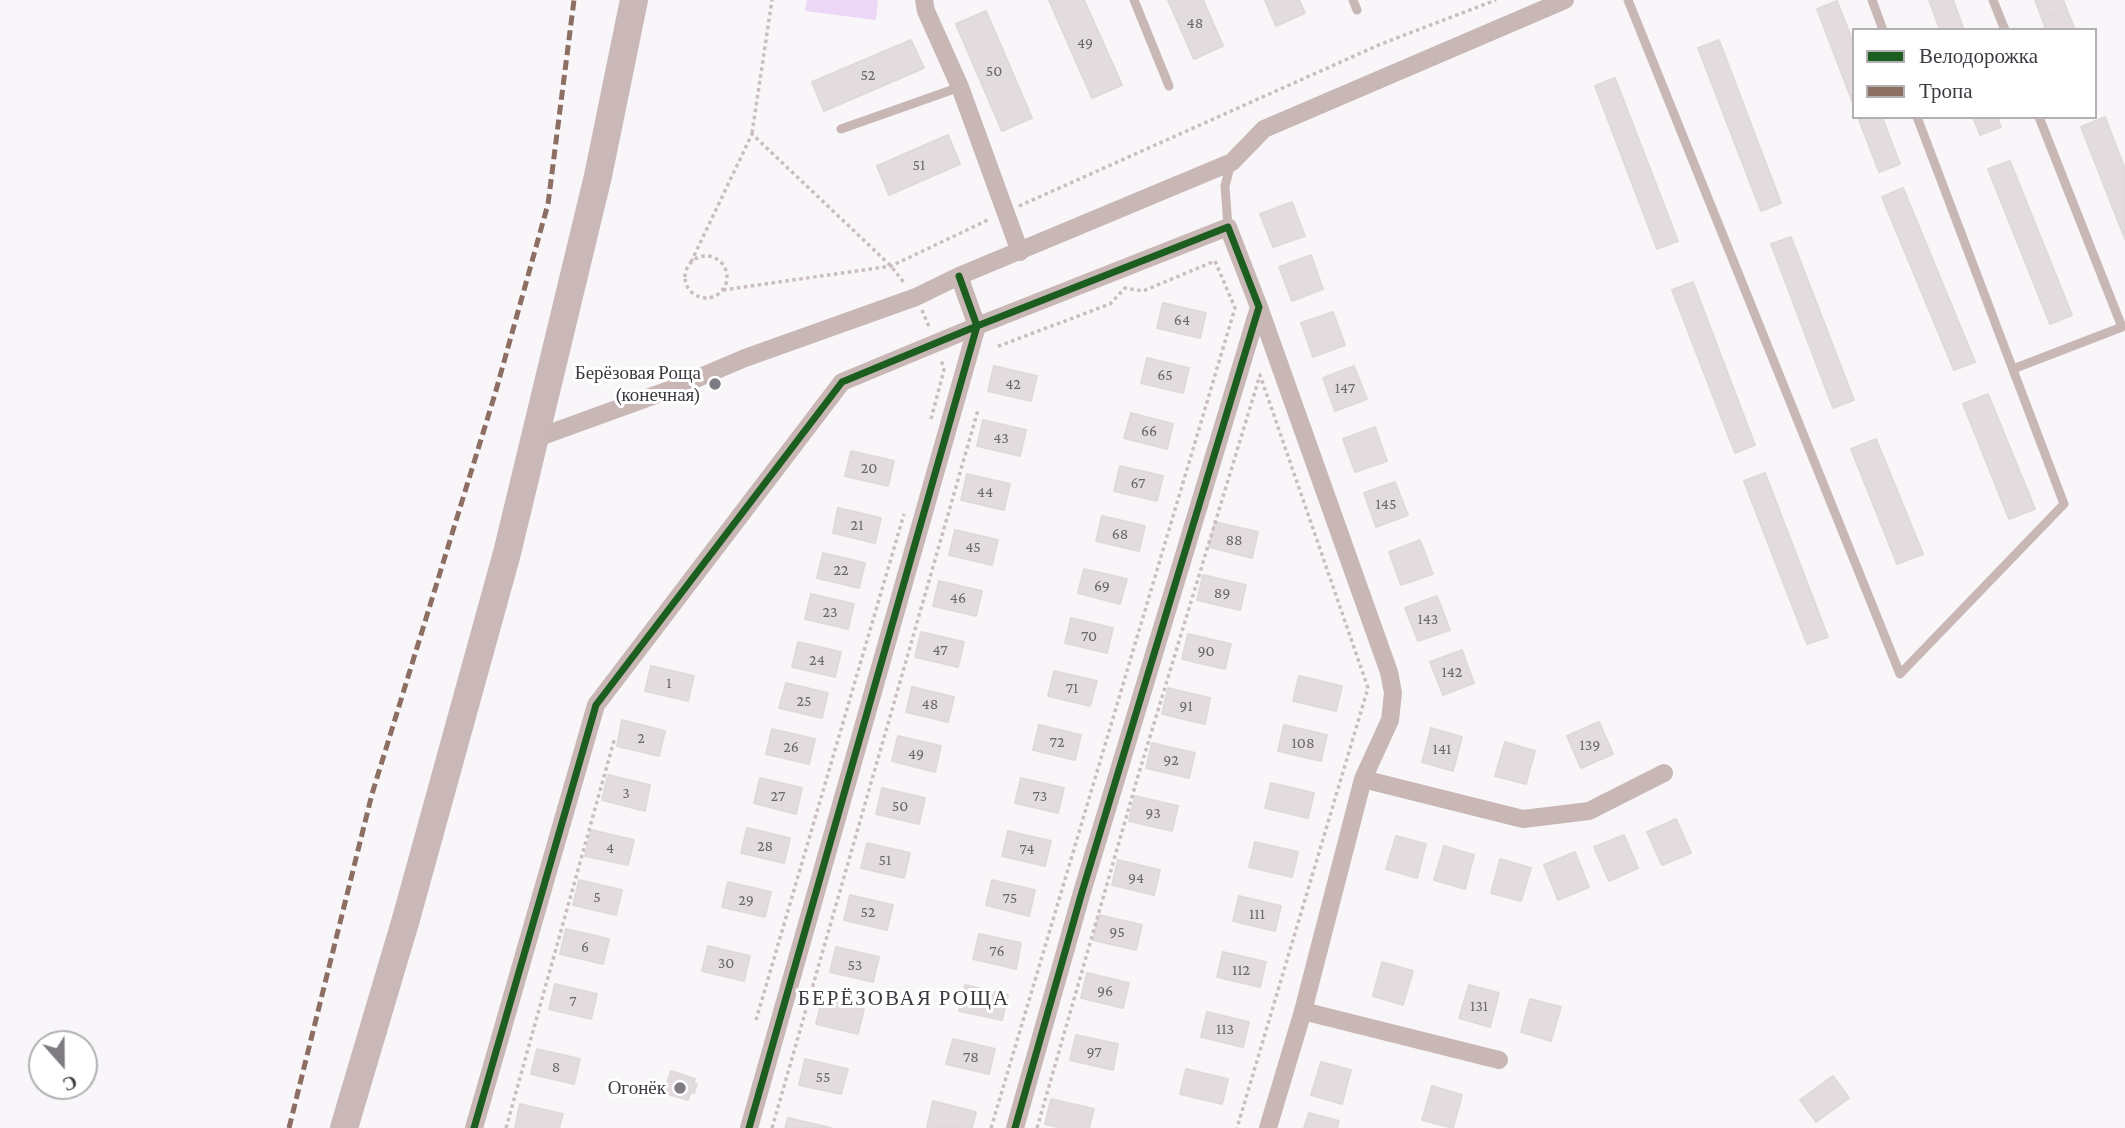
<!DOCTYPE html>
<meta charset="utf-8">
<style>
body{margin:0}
#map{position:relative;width:2125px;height:1128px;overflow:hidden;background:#f9f6fa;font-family:"Crimson Pro",serif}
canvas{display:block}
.legend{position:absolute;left:1852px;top:28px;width:245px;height:91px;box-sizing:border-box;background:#fff;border:2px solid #b2b0b3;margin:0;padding:9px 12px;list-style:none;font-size:21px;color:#3e3941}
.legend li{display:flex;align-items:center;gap:14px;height:35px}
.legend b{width:35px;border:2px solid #b2b0b3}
.north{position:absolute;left:28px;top:1030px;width:70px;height:70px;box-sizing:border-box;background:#fff;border:2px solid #b2b0b3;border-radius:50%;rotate:159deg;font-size:19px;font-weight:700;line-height:28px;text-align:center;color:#3e3941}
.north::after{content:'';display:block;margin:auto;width:24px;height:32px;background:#7f7b82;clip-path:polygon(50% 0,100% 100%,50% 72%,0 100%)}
</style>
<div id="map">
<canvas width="2125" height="1128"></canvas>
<ul class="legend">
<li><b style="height:9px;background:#1b5e20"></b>Велодорожка</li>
<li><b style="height:9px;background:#8d6e63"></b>Тропа</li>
</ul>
<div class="north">С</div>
</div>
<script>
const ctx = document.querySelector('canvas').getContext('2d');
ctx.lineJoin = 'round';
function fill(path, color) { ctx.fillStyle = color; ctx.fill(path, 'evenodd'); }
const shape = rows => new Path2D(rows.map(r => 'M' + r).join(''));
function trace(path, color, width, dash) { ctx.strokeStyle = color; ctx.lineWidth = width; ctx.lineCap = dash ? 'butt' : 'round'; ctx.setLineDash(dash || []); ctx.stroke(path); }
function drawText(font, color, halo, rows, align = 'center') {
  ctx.font = font + ' "Crimson Pro",serif'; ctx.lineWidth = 6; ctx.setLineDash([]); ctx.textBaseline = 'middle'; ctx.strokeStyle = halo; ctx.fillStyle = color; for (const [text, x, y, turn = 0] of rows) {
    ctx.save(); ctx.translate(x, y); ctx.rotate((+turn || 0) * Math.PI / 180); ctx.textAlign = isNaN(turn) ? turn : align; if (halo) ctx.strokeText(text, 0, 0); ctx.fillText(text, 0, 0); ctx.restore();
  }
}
fill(shape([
 [807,0,878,0,876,20,805,11]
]), '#ecd8f6');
const building = shape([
 [1049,0,1084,0,1122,85,1092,98,1049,0],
 [1168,0,1203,0,1223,46,1194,59,1168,0],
 [1265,0,1299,0,1305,13,1276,26,1265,0],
 [1929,0,1953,0,1964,30,1940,30,1929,0],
 [2035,0,2063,0,2067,10,2042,19,2035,0],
 [1837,1,1854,44,1854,106,1817,9,1837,1],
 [2067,10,2075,30,2046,30,2042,19,2067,10],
 [986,11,1032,118,1002,131,956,24,986,11],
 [911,40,924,68,824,111,812,82,911,40],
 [1719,40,1781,203,1761,211,1698,48,1719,40],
 [1615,78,1678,241,1657,249,1595,86,1615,78],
 [1858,117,1882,117,1900,164,1879,172,1858,117],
 [1973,117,1997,117,2001,127,1980,135,1973,117],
 [2105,117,2125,169,2125,239,2081,127,2105,117],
 [948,135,960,164,889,195,877,166,948,135],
 [2010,161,2072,315,2050,324,1988,169,2010,161],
 [1903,188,1975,362,1954,370,1882,197,1903,188],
 [1292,202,1305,236,1273,247,1260,214,1292,202],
 [1791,237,1854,400,1833,408,1771,244,1791,237],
 [1311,255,1323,289,1292,301,1279,267,1311,255],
 [1693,282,1755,445,1735,453,1672,290,1693,282],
 [1163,303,1206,313,1200,338,1157,328,1163,303],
 [1333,312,1345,345,1313,357,1301,323,1333,312],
 [1147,358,1189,368,1183,393,1141,383,1147,358],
 [994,366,1037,376,1031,401,988,391,994,366],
 [1354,366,1367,399,1335,411,1323,378,1354,366],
 [1988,394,2035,509,2009,519,1963,404,1988,394],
 [1131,413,1173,424,1167,449,1124,438,1131,413],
 [983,420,1026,430,1020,456,977,446,983,420],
 [1375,427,1387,461,1355,472,1343,439,1375,427],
 [1876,439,1923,554,1897,564,1851,449,1876,439],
 [851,451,894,461,888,486,845,476,851,451],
 [1120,466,1163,476,1157,501,1114,491,1120,466],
 [1765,473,1828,637,1807,644,1744,481,1765,473],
 [967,474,1010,484,1004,510,961,500,967,474],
 [1395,482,1408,515,1376,527,1364,493,1395,482],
 [838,508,881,518,875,543,833,533,838,508],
 [1102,516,1145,526,1139,551,1096,541,1102,516],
 [1215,522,1258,532,1252,558,1209,547,1215,522],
 [955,530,998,540,992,565,949,555,955,530],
 [1420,540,1433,574,1401,585,1389,552,1420,540],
 [823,553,865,563,859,588,817,578,823,553],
 [1084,569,1127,579,1120,604,1078,593,1084,569],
 [1203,575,1246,585,1240,610,1197,600,1203,575],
 [939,581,982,591,976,616,933,606,939,581],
 [811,594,854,604,848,629,805,619,811,594],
 [1437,596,1450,630,1418,641,1405,608,1437,596],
 [1071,618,1113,628,1107,653,1065,643,1071,618],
 [921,632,964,642,958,667,915,657,921,632],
 [1188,634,1231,644,1225,669,1182,659,1188,634],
 [798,642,841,652,835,677,792,667,798,642],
 [1462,650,1474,683,1443,695,1430,662,1462,650],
 [651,666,694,676,688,701,645,691,651,666],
 [1054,671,1097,681,1090,706,1048,696,1054,671],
 [1299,676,1342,686,1336,711,1293,701,1299,676],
 [786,683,828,693,822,718,779,708,786,683],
 [912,687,954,697,948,722,906,712,912,687],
 [1168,688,1210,698,1205,724,1162,714,1168,688],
 [622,720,665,731,659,756,617,746,622,720],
 [1599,722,1613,754,1581,768,1567,736,1599,722],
 [1039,725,1081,735,1075,760,1033,750,1039,725],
 [1284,725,1327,735,1321,761,1278,751,1284,725],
 [1431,728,1462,737,1453,771,1422,762,1431,728],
 [772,729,815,739,809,764,766,754,772,729],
 [898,736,941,746,935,772,892,761,898,736],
 [1505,742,1535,751,1526,784,1495,776,1505,742],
 [1152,743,1195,753,1189,778,1146,768,1152,743],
 [608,775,650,785,645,811,602,800,608,775],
 [760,778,802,788,796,814,754,803,760,778],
 [1021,778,1064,788,1058,813,1015,803,1021,778],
 [1271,783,1314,793,1308,818,1265,808,1271,783],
 [882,788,925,798,919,824,876,814,882,788],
 [1135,796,1178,806,1172,831,1129,821,1135,796],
 [1676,819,1691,853,1662,865,1647,832,1676,819],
 [747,828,790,838,784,863,741,853,747,828],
 [591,830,634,840,628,865,585,856,591,830],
 [1008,831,1051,841,1045,866,1002,856,1008,831],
 [1624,835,1638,868,1609,881,1594,847,1624,835],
 [1396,836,1426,844,1417,878,1386,869,1396,836],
 [1255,842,1298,852,1292,877,1249,867,1255,842],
 [867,843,910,853,904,878,861,868,867,843],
 [1444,846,1474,855,1465,889,1434,880,1444,846],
 [1575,852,1589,887,1558,900,1544,865,1575,852],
 [1500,859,1531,868,1521,901,1491,893,1500,859],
 [1118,860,1160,870,1154,895,1112,885,1118,860],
 [579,880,622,890,616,915,573,905,579,880],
 [992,880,1035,890,1029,916,986,905,992,880],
 [728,882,771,892,765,917,722,907,728,882],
 [850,895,893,905,887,930,844,920,850,895],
 [1239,896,1281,906,1275,931,1233,921,1239,896],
 [1099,915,1142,925,1136,950,1093,940,1099,915],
 [566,929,609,939,603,964,560,954,566,929],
 [979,934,1021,943,1016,969,973,959,979,934],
 [708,946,750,956,744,981,702,971,708,946],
 [836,947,879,957,873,982,830,972,836,947],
 [1223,952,1266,962,1260,987,1217,977,1223,952],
 [1382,962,1413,971,1403,1005,1373,996,1382,962],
 [1087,973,1129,983,1123,1008,1081,998,1087,973],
 [555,984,597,994,591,1019,549,1009,555,984],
 [965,985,1008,995,1002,1020,959,1011,965,985],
 [1469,985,1499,993,1490,1027,1459,1018,1469,985],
 [822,999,864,1009,858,1034,816,1024,822,999],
 [1530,999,1561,1007,1551,1041,1521,1032,1530,999],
 [1207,1012,1249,1022,1243,1047,1201,1037,1207,1012],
 [1076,1035,1118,1044,1113,1070,1070,1060,1076,1035],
 [953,1039,995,1049,989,1074,946,1064,953,1039],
 [537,1049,580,1059,574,1084,531,1074,537,1049],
 [805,1059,848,1069,841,1094,799,1085,805,1059],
 [1321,1062,1351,1070,1342,1104,1311,1095,1321,1062],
 [1186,1069,1228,1079,1222,1104,1180,1094,1186,1069],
 [671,1071,695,1079,693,1083,697,1084,694,1093,691,1092,688,1100,664,1093,671,1071],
 [1833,1076,1849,1098,1816,1122,1800,1100,1833,1076],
 [1432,1086,1462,1095,1453,1128,1422,1120,1432,1086],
 [1051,1099,1094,1109,1089,1128,1061,1128,1045,1124,1051,1099],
 [933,1101,976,1112,972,1128,927,1127,933,1101],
 [520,1104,563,1114,559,1128,515,1128,520,1104],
 [1309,1113,1339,1121,1337,1128,1304,1128,1309,1113],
 [788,1118,831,1128,785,1128,788,1118]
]);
fill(building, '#e3dcde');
trace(building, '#e0d9db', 2);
trace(shape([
 [752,133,772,0],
 [1019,206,1381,44,1496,0],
 '685 277a21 21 0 1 1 42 0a21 21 0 1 1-42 0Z',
 [691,262,752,134,891,266,905,284],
 [723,290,891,266,990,219],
 [922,310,930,329],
 [931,419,944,370,941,359],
 [756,1020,904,514],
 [506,1128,615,737],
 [772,1128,978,410],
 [991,1128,1235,308,1215,261,1143,291,1125,288,1110,304,996,347],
 [1037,1128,1138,776,1260,375,1368,688,1237,1128]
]), '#c9bdbd', 3.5, [3.5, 3.5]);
trace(shape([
 [1134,0,1169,86],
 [1353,0,1357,10],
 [1628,0,1900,674,2064,504,1917,117],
 [1872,0,1883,30],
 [1993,0,2005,30],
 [841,129,960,87],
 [1228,227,1225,186,1231,163],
 [2013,369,2122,327,2039,117]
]), '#c9b7b5', 9);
trace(shape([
 [924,0,926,11,960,87,1020,252],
 [1259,307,1389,672,1393,693,1390,720,1363,779,1303,1011,1268,1128],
 [534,439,672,389,745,358,916,297,959,276,1232,162,1264,129,1565,0],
 [1363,779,1523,819,1589,811,1664,773],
 [1303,1011,1499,1060],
 [474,1128,596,705,842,382,977,326,959,276],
 [749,1128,977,326,1228,227,1259,307,1082,892,1015,1128]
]), '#c9b7b5', 18);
trace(shape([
 [344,1128,406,919,507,553,598,176,634,0]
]), '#cab7b7', 28);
trace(shape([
 [289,1128,372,794,495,394,548,204,574,0]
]), '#8d6e63', 5, [10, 5]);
trace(shape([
 [474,1128,596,705,842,382,977,326,959,276],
 [749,1128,977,326,1228,227,1259,307,1082,892,1015,1128]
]), '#1b5e20', 7);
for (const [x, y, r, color] of [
 [715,384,7,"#7f7b82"],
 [680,1088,7,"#7f7b82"]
]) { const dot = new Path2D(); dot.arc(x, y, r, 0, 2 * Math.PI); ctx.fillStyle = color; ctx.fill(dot); trace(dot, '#fff', 2.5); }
drawText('16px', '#6b656c', null, [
 ["48",1195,23],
 ["49",1085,43],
 ["50",994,71],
 ["52",868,75],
 ["51",919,165],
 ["64",1182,320],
 ["65",1165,375],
 ["42",1013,384],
 ["147",1345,388],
 ["66",1149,431],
 ["43",1001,438],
 ["20",869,468],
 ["67",1138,483],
 ["44",985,492],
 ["145",1386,504],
 ["21",857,525],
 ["68",1120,534],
 ["88",1234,540],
 ["45",973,547],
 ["22",841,570],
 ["69",1102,586],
 ["89",1222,593],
 ["46",958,598],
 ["23",830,612],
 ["143",1428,619],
 ["70",1089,636],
 ["47",940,650],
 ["90",1206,651],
 ["24",817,660],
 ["142",1452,672],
 ["1",669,683],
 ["71",1072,688],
 ["25",804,701],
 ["48",930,704],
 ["91",1186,706],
 ["2",641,738],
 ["72",1057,742],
 ["108",1303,743],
 ["139",1590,745],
 ["26",791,747],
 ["141",1442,749],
 ["49",916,754],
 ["92",1171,760],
 ["3",626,793],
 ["27",778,796],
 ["73",1040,796],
 ["50",900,806],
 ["93",1153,813],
 ["28",765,846],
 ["4",610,848],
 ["74",1027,849],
 ["51",885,860],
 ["94",1136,878],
 ["5",597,897],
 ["75",1010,898],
 ["29",746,900],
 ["52",868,912],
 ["111",1257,914],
 ["95",1117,932],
 ["6",585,947],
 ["76",997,951],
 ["30",726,963],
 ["53",855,965],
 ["112",1241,970],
 ["96",1105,991],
 ["7",573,1001],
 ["131",1479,1006],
 ["113",1225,1029],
 ["97",1094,1052],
 ["78",971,1057],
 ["8",556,1067],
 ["55",823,1077]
]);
drawText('19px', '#3e3941', '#fff', [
 ["Берёзовая Роща",701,373],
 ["(конечная)",701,395],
 ["Огонёк",666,1088]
], 'right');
ctx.letterSpacing = '2px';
drawText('21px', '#3e3941', '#fff', [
 ["БЕРЁЗОВАЯ РОЩА",904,999]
]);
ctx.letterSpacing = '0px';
</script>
